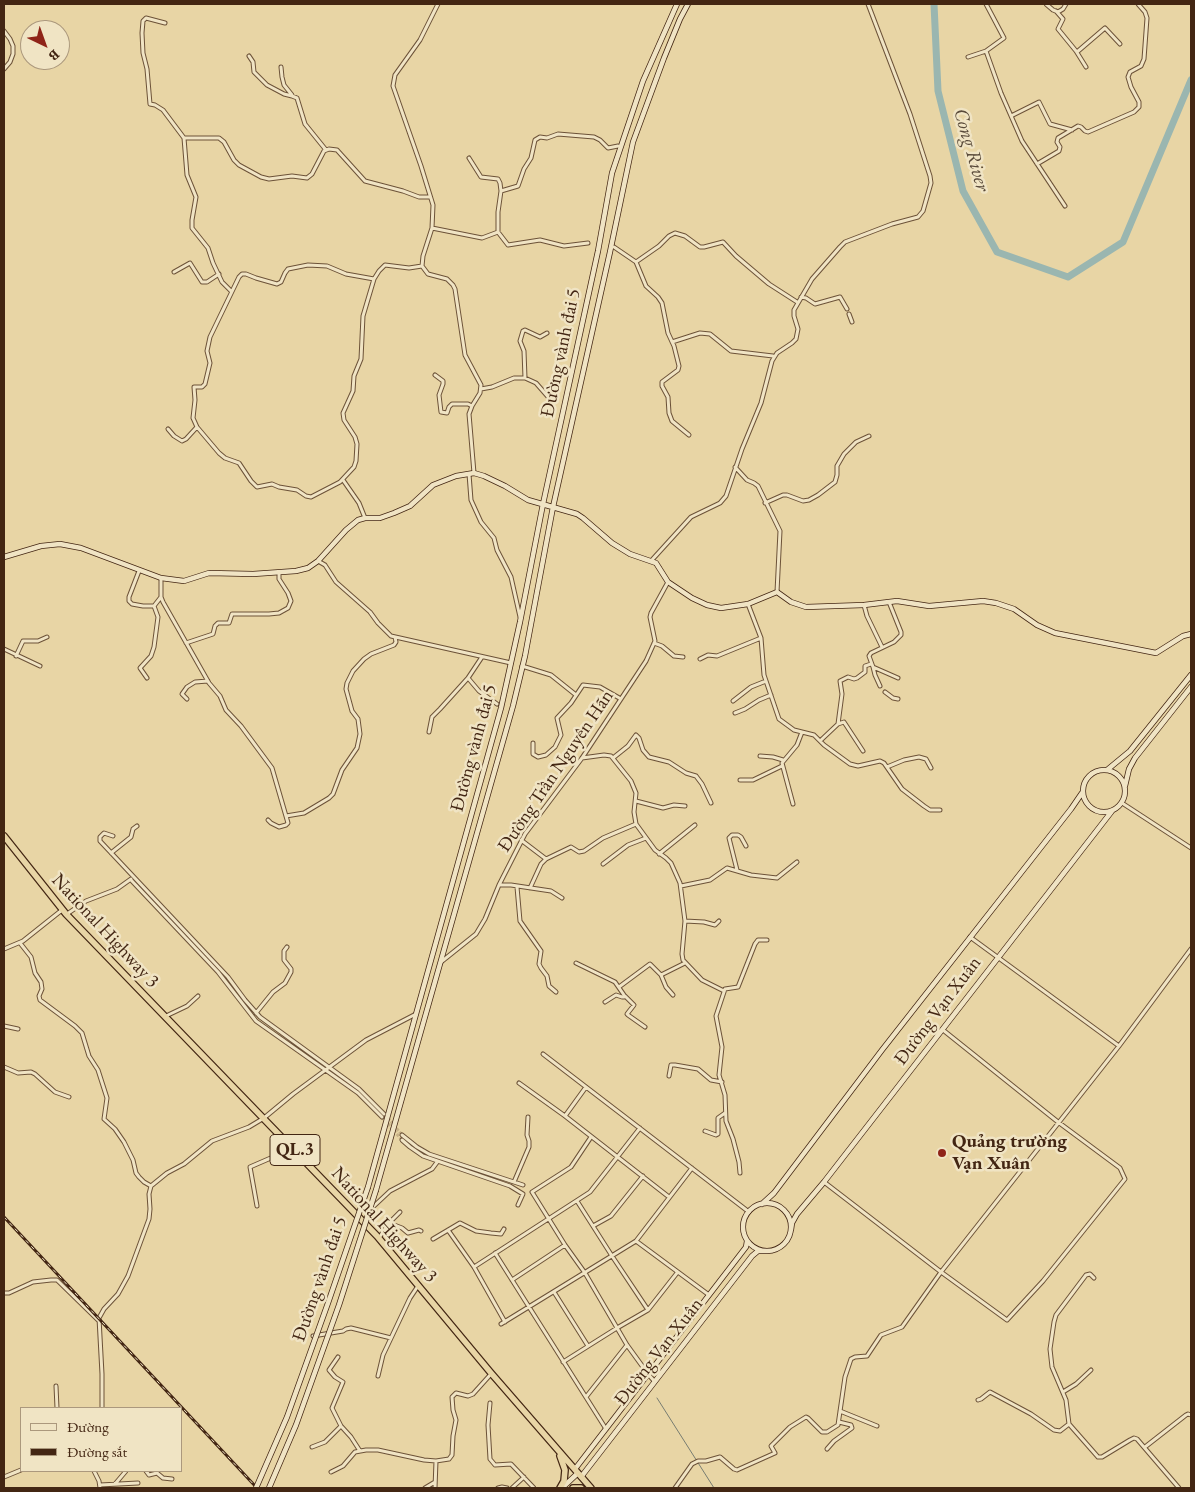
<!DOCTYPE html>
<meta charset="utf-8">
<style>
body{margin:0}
#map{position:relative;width:1195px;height:1492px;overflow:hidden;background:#e8d5a5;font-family:"EB Garamond",serif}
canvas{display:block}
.frame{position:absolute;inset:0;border:5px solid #432613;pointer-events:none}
.legend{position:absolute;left:20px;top:1407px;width:162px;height:65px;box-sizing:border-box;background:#f0e4c4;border:1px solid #ab987d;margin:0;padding:6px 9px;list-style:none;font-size:15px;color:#432613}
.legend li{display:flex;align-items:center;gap:10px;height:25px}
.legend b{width:25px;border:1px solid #ab987d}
.north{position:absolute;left:20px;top:20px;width:50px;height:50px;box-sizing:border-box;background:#f0e4c4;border:1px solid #ab987d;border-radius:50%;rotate:138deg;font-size:14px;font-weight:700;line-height:20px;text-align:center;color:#432613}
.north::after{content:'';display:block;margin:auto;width:18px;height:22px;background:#8f2418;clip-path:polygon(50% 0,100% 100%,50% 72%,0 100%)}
</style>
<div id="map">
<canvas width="1195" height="1492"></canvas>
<div class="frame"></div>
<ul class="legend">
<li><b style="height:6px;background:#f0e4c4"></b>Đường</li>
<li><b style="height:6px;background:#432613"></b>Đường sắt</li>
</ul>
<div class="north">B</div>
</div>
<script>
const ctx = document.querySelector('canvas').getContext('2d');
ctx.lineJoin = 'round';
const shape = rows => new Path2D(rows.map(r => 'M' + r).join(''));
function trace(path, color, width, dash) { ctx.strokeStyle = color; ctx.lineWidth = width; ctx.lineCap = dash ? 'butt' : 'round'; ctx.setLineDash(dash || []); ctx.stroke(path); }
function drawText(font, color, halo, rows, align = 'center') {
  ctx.font = font + ' "EB Garamond",serif'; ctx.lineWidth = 5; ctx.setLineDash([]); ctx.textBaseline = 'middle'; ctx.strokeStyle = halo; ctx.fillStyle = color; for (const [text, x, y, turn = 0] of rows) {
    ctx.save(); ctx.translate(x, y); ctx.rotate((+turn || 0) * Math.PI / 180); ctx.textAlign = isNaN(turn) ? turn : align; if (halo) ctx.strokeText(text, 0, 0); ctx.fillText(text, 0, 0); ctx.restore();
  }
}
trace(shape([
 [657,1398,714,1488]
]), '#777c71', 1);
trace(shape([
 [934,4,938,91,963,191,997,252,1068,277,1123,242,1191,80]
]), '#9ab6b0', 7);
trace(shape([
 [382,1117,402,1140],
 [388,1118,402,1135]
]), '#c7b288', 3, [3, 1.5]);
const street = shape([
 [438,4,420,40,395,75,393,86,421,166,433,205,432,228,423,256,422,266,428,274,447,279,453,285,455,289,465,355,481,385,480,393,472,406,469,414,474,473],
 [1046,4,1053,10,1058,12,1063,9,1066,4],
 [1056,11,1063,19,1058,29,1076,51,1086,67],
 [165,23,146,18,143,21,142,33,143,53,147,69,150,104,155,105,163,110,184,138,219,138,224,142,234,160,239,165,261,177,269,179,292,176,307,178,312,174,324,151,329,149,337,150,365,181,403,191,419,197,430,197],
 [4,31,10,39,13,46,13,54,10,62,4,69],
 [986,51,1001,93,1022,141,1065,206],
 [1077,52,1105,28,1120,44],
 [249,56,253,62,254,72,267,85,284,94,292,96,297,98,305,124,326,150],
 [968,57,986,51,1004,38,986,4],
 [281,67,282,77,284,85,292,95],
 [1011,116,1039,102,1050,124,1072,130],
 [184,138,187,175,196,197,192,220,192,228,208,248,213,263,222,282,231,291],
 [469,158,481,177,498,179,500,183,501,191,498,212,498,232,508,245,540,240,564,246,588,243],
 [1037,164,1059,151,1060,147,1057,142,1058,138,1078,126,1081,127,1085,131,1088,132,1134,112,1139,107,1139,102,1131,87,1128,77,1130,72,1141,66,1144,59,1147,18,1145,12,1138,4],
 [501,191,518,186,524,169,531,158,535,140,540,137,547,138,558,134,594,137,600,140,608,148,618,146],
 [432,228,482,238,498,232],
 [614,247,636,262,646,286,658,297,662,303,668,333,674,346,679,366,678,370,662,382,662,386,668,397,669,413,672,421,689,435],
 [636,262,659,246,669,236,675,233,685,236,700,247,704,247,723,242,736,256,769,284,797,302],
 [174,272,190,263,202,282,207,282,219,274],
 [374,279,346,274,327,266,308,265,288,269,285,273,281,282,277,284,256,278,246,274,242,274,239,277,210,337,207,351,210,363,205,384,202,387,194,387,195,400,193,418,197,427,219,453,225,458,239,463,251,481,257,487,272,484,279,487,297,490,306,496,311,497,340,482,354,467,356,461,357,444,355,437,344,420,343,413,353,391,354,376,361,359,363,316,374,279,379,271,385,265,409,268,422,266],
 [801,297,806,298,815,304,840,297,847,309],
 [849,314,852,322],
 [672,342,700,333,710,334,731,351,773,356],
 [435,375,443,381,443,384,439,395,441,412,447,413,449,407,452,404,468,404,472,406],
 [525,378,524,351,520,341,523,331,525,330,540,337,547,333],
 [481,389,492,387,514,378,525,378,536,383,550,399],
 [168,429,174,436,182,441,186,439,197,427],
 [735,467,747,480,754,483,758,486,780,531,777,592],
 [469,474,471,500,481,522,494,538,497,550,511,577,520,617],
 [343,480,359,503,365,518],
 [765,503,783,495,787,495,803,501,809,500,818,495,835,482,837,475,837,466,844,454,856,442,869,436],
 [318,561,325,565,336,582,370,612,378,623,391,636,511,663],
 [651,561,691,517,720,503,726,496,742,449,761,403,772,361,777,353,792,343,796,339,798,329,794,316,794,310,812,279,840,247,845,242,892,224,918,217,923,211,931,183,930,176,910,114,868,4],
 [139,571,129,597,129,601,132,604,143,606,154,606],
 [161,578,161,597,163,602,209,683,220,696,226,710,241,726,272,768,288,823,286,825,279,827,271,823,268,820],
 [889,602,901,632,901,635,894,642,871,653,869,656,873,667,898,678],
 [748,604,761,638,764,675,779,719,794,730,814,735,824,745,850,764,858,766,880,761,884,763,902,789,924,806,930,810,940,810],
 [864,605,867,616,882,647],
 [186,643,213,634,215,626,218,623,229,623,232,614,269,614,279,613,288,608,291,601,288,593,279,579,279,573],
 [654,643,662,646,674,656,683,657],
 [4,649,40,666],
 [16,656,23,641,38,641,47,637],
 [700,659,708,655,717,656,761,638],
 [522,666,551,675,576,695],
 [873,667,875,675,880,686],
 [147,678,140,668,151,656,154,647,158,617,154,606,161,597],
 [468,678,479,691,497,704],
 [885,692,893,698,898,699],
 [187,699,182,694,187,687,195,682,208,681],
 [733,701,751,687,766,681],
 [735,713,745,709,759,700,771,695],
 [838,724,842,694,840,681,848,677,854,679,857,678,865,672,865,666,871,664],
 [429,732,432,717,440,709,468,678,482,657],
 [820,741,838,724,844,722,863,751],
 [533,743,533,754,538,757,546,755,555,747,561,735,557,718,571,703,583,685,600,687,621,699],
 [760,756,773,757,783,760],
 [582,758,604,755,611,756,631,781,636,793,634,812,636,824,655,850,666,858,671,863,680,883,685,921,682,954,683,960,702,980,724,991],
 [613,758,628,746,636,735,639,738,643,750,649,757,669,762,686,773,696,776,702,784,711,803],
 [887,767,904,760,919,757,926,759,931,768],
 [740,780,753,780,782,766],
 [636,801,663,808,674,805,685,806],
 [1122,803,1191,848],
 [793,804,782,763,797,745,802,732],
 [286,816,304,813,329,798,333,794,342,770,357,748,360,734,358,719,352,711,346,689,347,683,353,671,364,659,371,654,394,645,396,642,395,637],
 [113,836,104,833,100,837,100,841,228,977,245,1000,260,1017,359,1089,384,1114],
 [521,840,546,859],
 [111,853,131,837,133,829,137,826],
 [659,854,695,825],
 [603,864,628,845,646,838],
 [737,870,729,838,732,835,738,835,741,837,746,846],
 [131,880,218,972,256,1021,358,1093,382,1117],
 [499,885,511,885,551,891,562,898],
 [681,886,710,880,727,868,751,875,777,878,797,862],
 [517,887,520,921,541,951,539,964,541,968,547,976,549,986,556,992],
 [530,888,541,864,546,859,571,847,579,852,584,851,603,838,636,824],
 [67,914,86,901,117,889,131,879],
 [685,921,704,922,715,925,719,921],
 [970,937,1119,1046],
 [20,943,31,957,35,973,41,982,42,989,39,996,40,1000,75,1026,82,1033,89,1056,98,1070,107,1098,104,1119,115,1129,124,1142,133,1160,136,1173,139,1177,144,1182,151,1186],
 [4,949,23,941,62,910],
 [441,962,476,934,485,919,499,885,525,834,582,758,646,661,655,641,650,617,651,613,668,582],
 [576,963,615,982,624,995,624,997,622,997,616,995,605,1002],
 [661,975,685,963],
 [619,987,650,964,661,975,666,987,673,995],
 [625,996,634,1005,627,1014,628,1015,645,1027],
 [256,1013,273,992,285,983,291,972,291,969,284,960,284,951,287,947],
 [166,1016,187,1006,198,996],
 [4,1026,18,1029],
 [543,1054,749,1212],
 [4,1067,18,1073,31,1072,35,1074,55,1092,69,1097],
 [669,1076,671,1065,675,1065,698,1069,711,1080,722,1082],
 [519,1083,565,1116,669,1197],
 [565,1116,586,1087],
 [705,1131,716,1135,718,1134,718,1118,725,1113],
 [402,1135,417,1147,429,1154,523,1185],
 [591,1137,571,1167,532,1192,565,1245,585,1273,627,1345,648,1374,655,1382],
 [402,1140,410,1147,423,1156,510,1186,523,1194,518,1205],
 [740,1173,739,1162,733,1139,726,1121,725,1095,719,1075,722,1047,716,1016,725,989,738,987,755,944,758,940,767,940],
 [514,1182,529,1147,529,1141,527,1135,528,1117],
 [824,1182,941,1272,1007,1320,1043,1281,1125,1179,1120,1168,1058,1122,943,1030],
 [577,1201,612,1256,648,1310],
 [257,1206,250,1167,280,1154,291,1147],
 [374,1206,390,1191,432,1169,438,1161],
 [389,1223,402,1228,408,1233,419,1230,421,1231],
 [593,1226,611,1216,643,1176],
 [448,1230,474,1267,505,1322],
 [379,1238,389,1223,400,1212],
 [433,1239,460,1223,476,1231,491,1233,501,1234,504,1229],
 [636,1241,709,1295],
 [495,1253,606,1429],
 [474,1267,590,1192,640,1128],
 [512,1280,565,1245],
 [554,1292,588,1346],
 [4,1293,9,1293,33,1282,51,1280,57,1280,99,1321],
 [501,1324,636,1241,692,1168],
 [313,1336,343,1331,346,1329,351,1328,391,1338],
 [338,1357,329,1370,335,1377,343,1382,332,1408,341,1426,351,1437,360,1451],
 [563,1362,617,1328,648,1310,677,1273],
 [378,1376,383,1355,410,1298,418,1286],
 [56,1386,57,1408],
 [1063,1392,1076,1384,1091,1370],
 [586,1397,627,1345],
 [978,1400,981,1399,990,1392,1031,1414,1054,1430,1060,1431,1069,1424,1098,1457,1102,1457,1130,1440,1134,1438,1137,1439,1179,1488],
 [490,1403,488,1425,490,1459,495,1465,511,1464,534,1488],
 [102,1408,102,1374,99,1318,104,1309,118,1294,128,1276,149,1219,150,1209,149,1194,151,1186,167,1173,184,1164,212,1141,249,1127,264,1118,293,1094,366,1040,416,1014],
 [840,1411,877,1426],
 [1069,1424,1066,1400,1052,1367,1050,1349,1054,1322,1056,1315,1086,1275,1090,1274,1094,1278],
 [312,1447,325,1442,341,1426],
 [1145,1447,1186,1415,1188,1414,1191,1415],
 [827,1449,834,1441,852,1428,851,1425,839,1422],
 [94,1471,99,1481,100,1488],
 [146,1471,149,1475,157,1473,163,1478,172,1479],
 [331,1472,343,1466,355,1452,366,1450,378,1450,424,1460,436,1461,449,1459,452,1455,453,1436,456,1420,453,1410,452,1397,456,1393,468,1396,473,1394,491,1374],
 [4,1477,21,1470],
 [115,1484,126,1471],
 [100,1485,138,1483],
 [425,1488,435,1482],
 [435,1488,436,1461],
 [498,1488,502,1487,507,1488],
 [512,1488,524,1477],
 [675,1488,692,1464,698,1461,706,1461,720,1457,734,1469,737,1470,775,1453,771,1446,790,1427,806,1417,808,1418,822,1432,827,1432,838,1425,845,1377,851,1359,855,1357,867,1356,881,1335,902,1327,941,1272,1119,1046,1191,949]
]);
const secondary = shape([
 [4,557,41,546,60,544,81,548,161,578,184,581,209,573,253,574,296,571,308,568,318,561,346,530,358,520,365,518,380,518,394,513,410,506,433,485,456,476,474,473,484,476,505,486,528,500,577,514,583,518,612,543,630,554,656,563,668,582,692,598,707,605,721,608,748,604,777,592,791,602,806,607,864,605,897,601,929,606,983,601,996,603,1014,609,1037,625,1055,633,1156,653,1183,636,1191,634],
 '1083 791a21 21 0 1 1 42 0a21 21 0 1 1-42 0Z',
 [1107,770,1130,751,1191,675],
 [1125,786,1129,769,1135,758,1191,687],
 [368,1187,501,708,520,622,543,504,598,251,612,173,643,81,677,4],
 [376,1190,513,706,525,656,553,507,610,252,633,142,664,58,680,19,688,4],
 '743 1227a24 24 0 1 1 48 0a24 24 0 1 1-48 0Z',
 [762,1204,774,1193,882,1050,1071,809,1082,793],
 [791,1230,792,1223,797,1214,824,1182,1112,811],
 [575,1469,746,1247,747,1241],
 [581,1477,752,1256,758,1251,765,1251],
 [562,1488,578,1473]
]);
const highway = shape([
 [4,836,66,914,377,1236,491,1373,591,1488],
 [560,1488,564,1481,565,1470,560,1456],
 [573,1488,581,1488]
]);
trace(street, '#6c5238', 5);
trace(secondary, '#432613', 6);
trace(highway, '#432613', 8);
trace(street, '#f0e4c4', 3);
trace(secondary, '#f0e4c4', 4.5);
trace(highway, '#e8d5a5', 5.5);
const rail = shape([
 [4,1217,257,1488]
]);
trace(rail, '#432613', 3);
trace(rail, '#f0e4c4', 1, [4]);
const secondaryBridge = shape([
 [256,1488,287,1417,328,1303,368,1187],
 [269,1488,296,1425,339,1305,376,1190]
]);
trace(secondaryBridge, '#432613', 6, []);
trace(secondaryBridge, '#f0e4c4', 4.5);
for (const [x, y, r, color] of [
 [942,1153,5,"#8f2418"]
]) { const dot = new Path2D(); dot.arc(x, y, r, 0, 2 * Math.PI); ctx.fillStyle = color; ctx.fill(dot); trace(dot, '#f0e4c4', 2); }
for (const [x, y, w] of [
 [295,1150,50]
]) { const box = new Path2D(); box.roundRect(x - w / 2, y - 15.5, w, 31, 4); ctx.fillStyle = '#f0e4c4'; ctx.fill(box); trace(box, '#432613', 1); }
drawText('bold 18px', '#432613', null, [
 ["QL.3",295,1150]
]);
drawText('19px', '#432613', '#f0e4c4', [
 ["Đường vành đai 5",561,353,-78],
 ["Đường vành đai 5",474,748,-75],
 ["Đường Trần Nguyên Hãn",556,771,-56],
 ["National Highway 3",105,931,47],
 ["Đường Vạn Xuân",938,1011,-53],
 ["National Highway 3",384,1225,48],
 ["Đường vành đai 5",320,1279,-71],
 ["Đường Vạn Xuân",659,1352,-52]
]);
drawText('bold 19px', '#432613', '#f0e4c4', [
 ["Quảng trường",952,1142],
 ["Vạn Xuân",952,1164]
], 'left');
drawText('italic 20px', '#594a3a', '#f0e4c4', [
 ["Cong River",971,150,74]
]);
</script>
